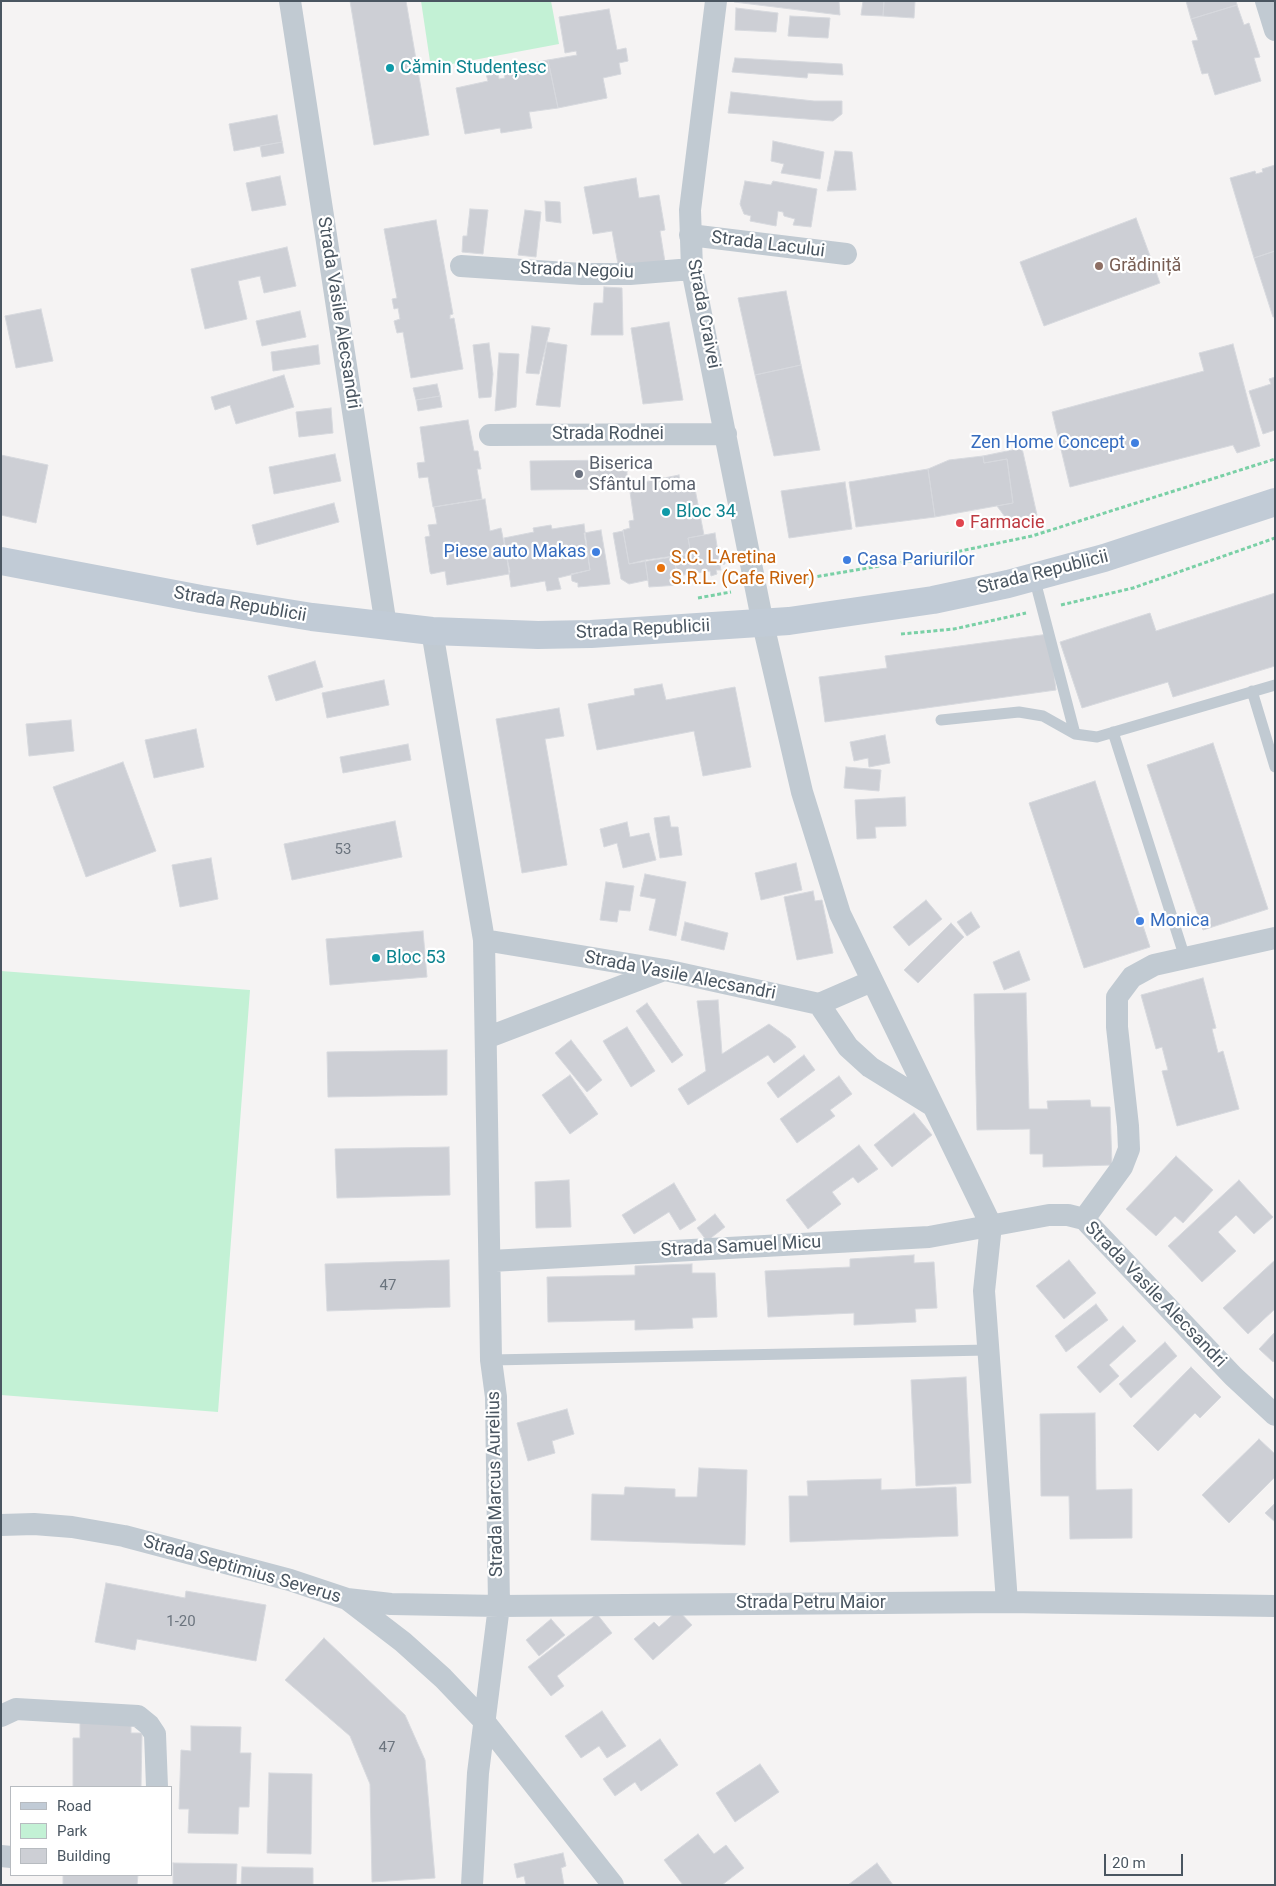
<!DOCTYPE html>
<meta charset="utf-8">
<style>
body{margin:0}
#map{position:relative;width:1276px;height:1886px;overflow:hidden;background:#f5f3f3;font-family:Roboto,sans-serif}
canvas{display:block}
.frame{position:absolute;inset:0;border:2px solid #4a5661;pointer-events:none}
.legend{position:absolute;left:10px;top:1786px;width:162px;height:90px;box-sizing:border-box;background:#fff;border:1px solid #b7bbc0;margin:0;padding:6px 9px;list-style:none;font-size:15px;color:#4a5661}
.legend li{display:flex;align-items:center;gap:10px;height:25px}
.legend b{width:25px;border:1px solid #b7bbc0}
.scale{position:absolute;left:1104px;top:1854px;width:79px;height:22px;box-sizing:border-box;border:2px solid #4a5661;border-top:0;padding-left:6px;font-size:15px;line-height:18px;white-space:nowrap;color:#4a5661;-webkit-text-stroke:4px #fff;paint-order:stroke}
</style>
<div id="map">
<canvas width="1276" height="1886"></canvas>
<div class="frame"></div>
<ul class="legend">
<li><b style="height:6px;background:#c1cbd6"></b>Road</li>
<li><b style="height:14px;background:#c3f1d5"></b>Park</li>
<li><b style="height:14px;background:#cdcfd5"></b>Building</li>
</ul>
<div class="scale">20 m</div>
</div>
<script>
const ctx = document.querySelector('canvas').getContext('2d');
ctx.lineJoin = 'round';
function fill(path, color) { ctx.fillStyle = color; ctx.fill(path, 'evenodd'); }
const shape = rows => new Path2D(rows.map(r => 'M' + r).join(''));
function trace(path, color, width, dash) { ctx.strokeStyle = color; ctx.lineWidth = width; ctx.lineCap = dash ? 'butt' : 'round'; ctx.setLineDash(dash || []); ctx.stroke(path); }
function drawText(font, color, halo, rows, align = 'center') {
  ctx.font = font + ' Roboto,sans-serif'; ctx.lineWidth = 4.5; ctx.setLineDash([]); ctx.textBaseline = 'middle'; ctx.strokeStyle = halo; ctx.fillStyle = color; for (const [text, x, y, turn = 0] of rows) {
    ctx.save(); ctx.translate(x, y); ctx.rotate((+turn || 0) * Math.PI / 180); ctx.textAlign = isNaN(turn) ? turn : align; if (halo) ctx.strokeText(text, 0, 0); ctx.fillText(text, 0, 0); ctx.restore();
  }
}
fill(shape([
 [421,1,551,1,559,44,431,68],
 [1,971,250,990,218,1412,1,1395]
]), '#c3f1d5');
const building = shape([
 [350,1,406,1,429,135,374,145,350,1],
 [734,1,839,1,840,15,734,2,734,1],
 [863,1,884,1,883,16,861,15,863,1],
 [884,1,915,1,914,18,883,16,884,1],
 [1186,1,1236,1,1237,5,1191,19,1186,1],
 [1237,5,1244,25,1249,23,1260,57,1254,58,1261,81,1215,95,1208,73,1202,74,1192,41,1198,40,1191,19,1237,5],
 [736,8,778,13,776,32,735,30,736,8],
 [609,9,617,50,626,48,628,61,619,63,621,74,603,78,607,98,558,108,548,60,577,55,576,51,565,53,559,17,609,9],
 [790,16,830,18,828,38,788,36,790,16],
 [735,58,842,64,843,75,808,73,807,78,732,72,735,58],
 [548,60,558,108,529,112,532,128,501,133,500,128,465,134,456,88,488,81,486,74,498,72,499,79,505,78,503,68,548,60],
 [731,92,814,101,842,101,842,114,833,121,728,113,731,92],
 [277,115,282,142,234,151,229,124,277,115],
 [773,141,824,152,820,179,781,173,784,164,771,161,773,141],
 [282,142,284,153,262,157,260,146,282,142],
 [835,151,852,152,856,190,827,191,835,151],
 [1275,165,1275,251,1254,258,1230,178,1255,171,1256,174,1263,172,1262,169,1275,165],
 [280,176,286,205,252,211,246,183,280,176],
 [636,178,639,198,659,195,665,230,660,231,665,262,619,270,612,231,593,234,584,187,636,178],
 [745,181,771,185,773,181,817,189,811,227,793,225,795,219,784,216,783,212,778,211,776,226,750,221,751,216,744,214,740,204,745,181],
 [545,201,560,202,561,223,546,221,545,201],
 [470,209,488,210,483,254,462,252,463,236,467,236,470,209],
 [525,210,541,212,536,257,518,255,525,210],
 [1136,218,1160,283,1044,326,1020,262,1136,218],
 [436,220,453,314,450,315,450,319,454,318,463,369,411,378,403,332,397,333,394,321,400,319,398,308,394,309,392,299,397,298,384,229,436,220],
 [287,247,296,286,264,293,260,276,238,281,247,319,205,329,191,269,287,247],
 [1275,251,1275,317,1273,317,1254,258,1275,251],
 [604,287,622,288,623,335,591,335,594,303,603,303,604,287],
 [786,291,801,365,755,375,738,298,786,291],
 [41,309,53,361,16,368,5,316,41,309],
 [300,311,306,337,262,346,256,321,300,311],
 [669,322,683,400,643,404,631,328,669,322],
 [532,326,550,328,539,374,526,373,532,326],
 [547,342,567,345,560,407,536,405,547,342],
 [489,343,493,374,491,397,479,398,473,345,489,343],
 [1233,344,1260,446,1237,453,1233,445,1070,487,1052,412,1204,371,1199,353,1233,344],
 [318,345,320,364,273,371,271,352,318,345],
 [499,353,519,354,516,407,495,411,499,353],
 [801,365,820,450,774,456,755,375,801,365],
 [284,375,294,407,236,424,230,405,215,410,211,397,284,375],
 [1275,377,1275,430,1263,434,1249,391,1271,384,1269,379,1275,377],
 [437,384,440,396,416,400,413,388,437,384],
 [440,396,442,407,418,411,416,400,440,396],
 [331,408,333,433,299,437,296,412,331,408],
 [468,420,474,451,478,451,481,469,477,469,482,499,433,507,428,477,419,478,417,463,425,462,420,427,468,420],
 [1022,448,1037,515,1011,525,997,506,1013,503,1007,459,984,463,983,456,1022,448],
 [335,454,341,481,274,494,269,467,335,454],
 [1,455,48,465,36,523,1,515,1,455],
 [983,456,984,463,1007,459,1013,503,935,517,928,469,949,460,983,456],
 [618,460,627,469,627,479,619,489,531,490,530,461,618,460],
 [928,469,935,517,856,527,849,482,928,469],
 [679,475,681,492,695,489,704,535,688,538,691,554,629,564,623,530,630,528,629,521,634,520,629,485,679,475],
 [845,482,852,529,789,538,781,491,845,482],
 [485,499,490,531,501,528,510,572,509,574,447,585,445,571,431,574,430,572,425,537,430,536,428,525,437,524,434,507,485,499],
 [334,503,339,522,257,545,252,525,334,503],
 [584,524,590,570,558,578,561,589,547,591,545,581,511,587,504,538,534,532,533,528,551,525,552,529,584,524],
 [601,530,610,584,578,587,578,583,572,581,571,574,590,570,584,533,601,530],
 [623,531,629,564,645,560,648,580,629,584,621,579,613,533,623,531],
 [715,533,719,559,724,558,725,564,720,565,721,570,716,570,717,574,711,576,710,571,677,576,674,556,691,554,688,538,715,533],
 [674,556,679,585,649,587,645,560,674,556],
 [1275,593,1275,666,1173,697,1168,682,1082,708,1060,642,1150,613,1156,631,1275,593],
 [1049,634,1056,690,825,722,819,677,887,668,885,656,1049,634],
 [315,661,323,687,276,701,268,676,315,661],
 [384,680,389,705,327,718,322,693,384,680],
 [662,684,666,700,735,687,751,767,703,776,694,731,597,750,588,704,635,695,634,689,662,684],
 [559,708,564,736,545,739,567,865,522,873,496,719,559,708],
 [71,720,74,751,29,756,26,724,71,720],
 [196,729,204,767,154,778,145,740,196,729],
 [885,735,890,763,869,767,868,758,854,761,850,742,885,735],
 [1213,743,1268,909,1203,930,1147,765,1213,743],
 [408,744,411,760,343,773,340,757,408,744],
 [123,762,156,851,86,877,53,787,123,762],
 [846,767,881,770,879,791,844,788,846,767],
 [1095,781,1150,947,1084,968,1029,803,1095,781],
 [905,797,906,826,875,827,876,838,857,839,855,800,905,797],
 [669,816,671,827,678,827,682,855,660,858,654,818,669,816],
 [395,821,402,857,292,880,284,844,395,821],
 [627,822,630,837,649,833,656,860,623,868,617,843,604,847,600,829,627,822],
 [211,858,218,899,180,907,172,865,211,858],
 [796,863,802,890,761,900,755,873,796,863],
 [645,874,686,882,676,936,649,930,656,899,640,896,645,874],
 [606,882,634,886,630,911,619,910,617,922,600,920,606,882],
 [813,891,815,901,822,900,833,953,797,960,784,897,813,891],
 [926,900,942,919,909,946,893,927,926,900],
 [971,912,980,927,967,936,957,922,971,912],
 [685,922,728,933,724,950,681,940,685,922],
 [951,923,964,937,918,983,904,970,951,923],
 [423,931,427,977,330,985,326,939,423,931],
 [1019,951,1030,980,1004,990,993,962,1019,951],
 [1203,978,1216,1028,1212,1029,1218,1053,1223,1051,1239,1109,1177,1126,1162,1071,1168,1070,1162,1047,1156,1049,1141,995,1203,978],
 [1026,993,1029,1109,1048,1109,1047,1101,1090,1100,1091,1107,1110,1107,1112,1165,1043,1167,1043,1154,1030,1154,1030,1129,977,1130,974,994,1026,993],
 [718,1000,722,1054,769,1024,790,1039,796,1047,774,1063,768,1055,688,1105,678,1089,706,1071,697,1001,718,1000],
 [647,1003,683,1055,672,1063,636,1011,647,1003],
 [627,1027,655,1071,631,1087,603,1041,627,1027],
 [571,1040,602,1080,587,1092,555,1053,571,1040],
 [447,1050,447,1095,328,1097,327,1052,447,1050],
 [804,1055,815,1070,778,1098,767,1083,804,1055],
 [570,1075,598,1114,570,1134,542,1095,570,1075],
 [839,1076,852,1094,830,1110,835,1116,797,1143,780,1119,839,1076],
 [914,1113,932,1135,892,1167,874,1145,914,1113],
 [859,1145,878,1169,858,1183,853,1177,832,1192,841,1204,808,1229,786,1200,859,1145],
 [449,1147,450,1195,337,1198,335,1149,449,1147],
 [1176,1156,1213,1190,1183,1223,1175,1216,1156,1236,1126,1209,1176,1156],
 [569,1180,571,1227,536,1228,535,1182,569,1180],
 [1239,1180,1273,1217,1254,1234,1236,1215,1218,1232,1236,1251,1202,1282,1168,1246,1239,1180],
 [674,1183,696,1220,680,1230,669,1212,634,1234,622,1215,674,1183],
 [715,1214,725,1227,707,1241,697,1228,715,1214],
 [914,1255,914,1263,934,1262,937,1308,915,1309,916,1322,854,1325,854,1313,768,1317,765,1271,850,1267,850,1259,914,1255],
 [449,1260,450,1307,327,1311,325,1264,449,1260],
 [1069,1260,1096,1293,1064,1319,1036,1286,1069,1260],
 [1275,1260,1275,1309,1248,1334,1223,1308,1275,1260],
 [692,1264,692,1273,715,1273,717,1317,692,1318,693,1328,635,1330,635,1320,548,1322,547,1277,635,1275,635,1266,692,1264],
 [1096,1304,1108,1320,1066,1352,1055,1336,1096,1304],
 [1123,1326,1136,1341,1109,1365,1119,1376,1100,1393,1077,1367,1123,1326],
 [1275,1332,1275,1360,1273,1362,1259,1349,1275,1332],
 [1165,1342,1177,1356,1131,1398,1119,1384,1165,1342],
 [1191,1367,1221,1397,1200,1418,1195,1413,1158,1451,1133,1426,1191,1367],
 [966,1377,971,1483,916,1486,911,1380,966,1377],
 [567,1409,574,1434,552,1441,555,1453,528,1461,517,1423,567,1409],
 [1095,1413,1096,1490,1132,1489,1132,1538,1070,1539,1069,1496,1041,1496,1040,1414,1095,1413],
 [1259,1439,1275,1454,1275,1477,1229,1523,1202,1495,1259,1439],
 [699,1468,747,1470,745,1545,591,1540,592,1494,624,1495,625,1487,675,1489,675,1497,697,1497,699,1468],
 [881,1479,881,1490,956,1487,958,1536,790,1542,789,1496,808,1496,807,1481,881,1479],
 [1275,1503,1275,1522,1265,1513,1275,1503],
 [106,1583,185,1598,186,1591,266,1605,256,1661,137,1639,135,1650,95,1642,106,1583],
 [678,1610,692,1625,653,1660,634,1639,654,1622,659,1627,678,1610],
 [597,1614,612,1633,557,1676,564,1686,551,1696,528,1667,597,1614],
 [551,1619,565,1635,539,1656,526,1640,551,1619],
 [324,1638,405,1715,425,1760,435,1878,372,1882,370,1784,350,1736,285,1680,324,1638],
 [602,1711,626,1746,607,1758,599,1746,581,1758,565,1736,602,1711],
 [80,1722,131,1723,131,1733,142,1733,141,1787,73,1787,73,1738,80,1738,80,1722],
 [191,1726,241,1727,240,1753,251,1753,249,1807,239,1807,238,1834,188,1833,189,1809,179,1809,181,1750,191,1751,191,1726],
 [660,1739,678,1765,641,1791,635,1782,615,1796,603,1779,660,1739],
 [760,1764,779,1792,735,1822,716,1793,760,1764],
 [269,1773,312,1774,311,1854,267,1853,269,1773],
 [698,1834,714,1854,726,1845,744,1868,722,1885,683,1885,664,1860,698,1834],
 [563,1853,566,1866,561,1868,564,1885,526,1885,524,1876,517,1878,514,1864,563,1853],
 [173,1863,237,1864,236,1885,173,1885,173,1863],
 [877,1863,893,1885,848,1885,877,1863],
 [242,1867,313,1868,313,1885,241,1885,242,1867],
 [63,1875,138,1875,137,1885,63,1885,63,1875]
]);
fill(building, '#cdcfd5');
trace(building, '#d7d9de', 1);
trace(shape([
 [779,583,927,558,1032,536,1275,459],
 [698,598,731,592],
 [1061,605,1133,588,1275,538],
 [901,634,954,629,1026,613]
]), '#7ad0a6', 3, [4, 2.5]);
trace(shape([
 [1034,577,1075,734],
 [1252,691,1275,767],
 [941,720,1019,712,1043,716,1075,734,1097,737,1275,685],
 [1113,732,1185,958],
 [491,1360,988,1350]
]), '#c1cad2', 11);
trace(shape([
 [290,1,386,626],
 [716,1,690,210,692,269,763,624,802,792,840,914,991,1225],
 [1266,1,1275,30],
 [690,235,846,254],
 [461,266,582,274,630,274,692,269],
 [490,435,726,434],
 [432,631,484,940,491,1360,496,1397,499,1606,478,1773,472,1885],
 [484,940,665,970,819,1004,872,981],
 [819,1004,848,1047,870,1067,933,1106],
 [486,1038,664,970],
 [1084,1219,1122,1167,1129,1149,1128,1126,1117,1027,1117,997,1132,977,1154,965,1275,938],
 [991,1225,984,1291,1007,1602],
 [491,1261,929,1237,1049,1215,1068,1215,1084,1219,1233,1376,1275,1415],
 [1,1525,34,1524,72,1527,124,1536,290,1580,347,1599,403,1642,443,1678,484,1721,613,1885],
 [347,1599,391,1604,499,1606,1007,1602,1275,1606],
 [1,1716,16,1709,138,1716,149,1725,155,1734,157,1787],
 [1,1856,11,1857]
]), '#c1cad2', 22);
trace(shape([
 [1,561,201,599,312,617,432,631,538,635,591,634,789,621,933,600,1008,584,1104,558,1275,502]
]), '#c1cbd6', 28);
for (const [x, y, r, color] of [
 [390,68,5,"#0f9aa8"],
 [1099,266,5,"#8d6e63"],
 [1135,443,5,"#3f7fe0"],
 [579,474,5,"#6b7280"],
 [666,512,5,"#0f9aa8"],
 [960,523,5,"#e0444e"],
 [596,552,5,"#3f7fe0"],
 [847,560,5,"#3f7fe0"],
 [661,568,5,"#e8710a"],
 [1140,921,5,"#3f7fe0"],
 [376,958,5,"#0f9aa8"]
]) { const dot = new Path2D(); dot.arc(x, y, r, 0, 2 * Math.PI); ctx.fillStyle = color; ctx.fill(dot); trace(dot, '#fff', 2); }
drawText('15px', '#6b747e', null, [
 ["53",343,850],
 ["47",388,1286],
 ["1-20",181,1622],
 ["47",387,1748]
]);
drawText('18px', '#0d838f', '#fff', [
 ["Cămin Studențesc",400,68],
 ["Bloc 34",676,512],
 ["Bloc 53",386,958]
], 'left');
drawText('18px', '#4a5661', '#fff', [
 ["Strada Lacului",768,245,7],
 ["Strada Negoiu",577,271,2],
 ["Strada Vasile Alecsandri",338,313,81],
 ["Strada Craivei",703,314,79],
 ["Strada Rodnei",608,434],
 ["Strada Republicii",1043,573,-14],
 ["Strada Republicii",240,605,10],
 ["Strada Republicii",643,630,-3],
 ["Strada Vasile Alecsandri",680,976,11],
 ["Strada Samuel Micu",741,1247,-3],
 ["Strada Vasile Alecsandri",1155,1295,46],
 ["Strada Marcus Aurelius",496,1484,-91],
 ["Strada Septimius Severus",242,1570,16],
 ["Strada Petru Maior",811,1603]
]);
drawText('18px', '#785e54', '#fff', [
 ["Grădiniță",1109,266]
], 'left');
drawText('18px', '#366cbe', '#fff', [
 ["Zen Home Concept",1125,443],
 ["Piese auto Makas",586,552],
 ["Casa Pariurilor",857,560,"left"],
 ["Monica",1150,921,"left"]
], 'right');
drawText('18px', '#5b616d', '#fff', [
 ["Biserica",589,464],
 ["Sfântul Toma",589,485]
], 'left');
drawText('18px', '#be3a42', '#fff', [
 ["Farmacie",970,523]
], 'left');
drawText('18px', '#c56008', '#fff', [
 ["S.C. L'Aretina",671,558],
 ["S.R.L. (Cafe River)",671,579]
], 'left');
</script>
